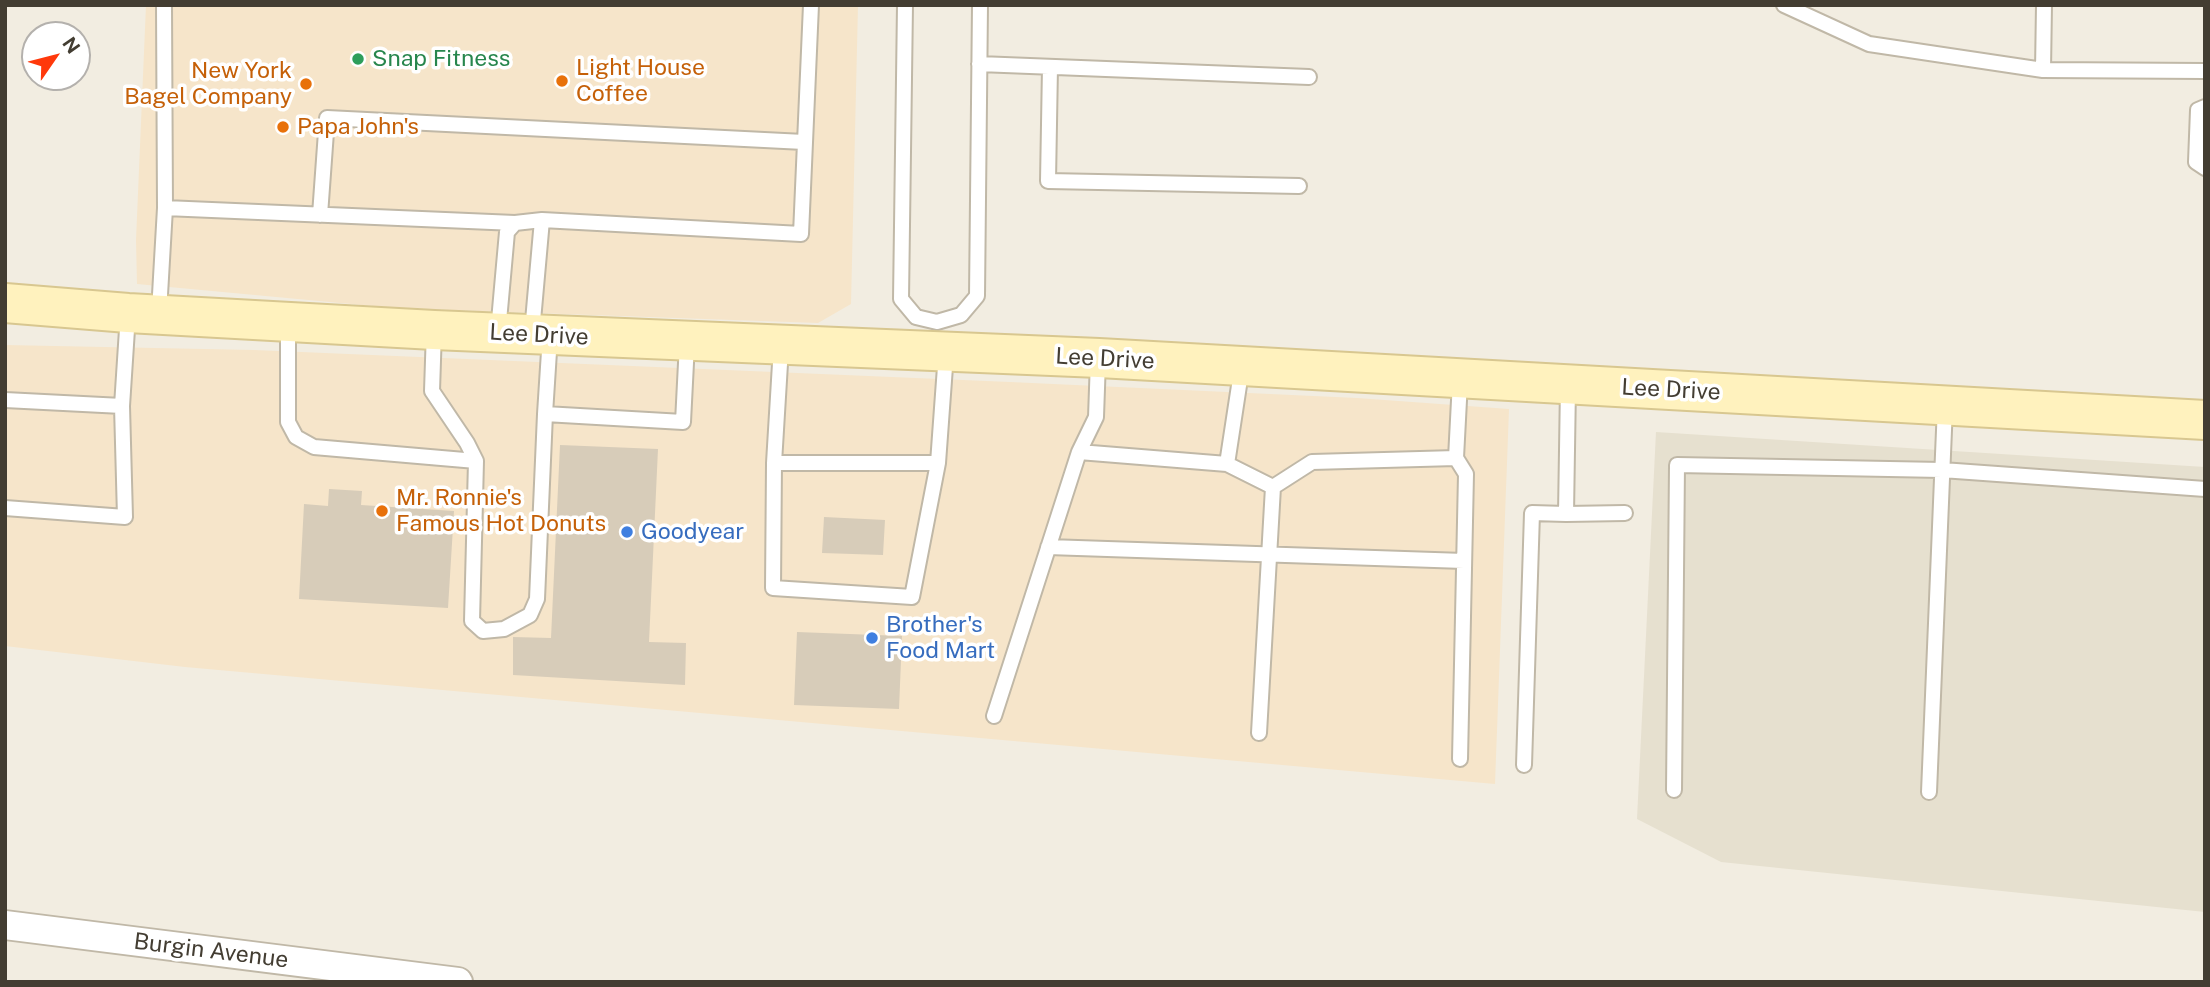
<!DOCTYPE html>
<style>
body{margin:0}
#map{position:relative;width:2210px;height:987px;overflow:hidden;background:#f2ede1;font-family:"Public Sans",sans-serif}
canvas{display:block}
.frame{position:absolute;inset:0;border:7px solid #433d32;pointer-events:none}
.north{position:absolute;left:21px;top:21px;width:70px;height:70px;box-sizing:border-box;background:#fff;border:2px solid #b4b1ad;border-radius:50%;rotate:55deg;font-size:19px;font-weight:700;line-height:28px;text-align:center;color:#433d32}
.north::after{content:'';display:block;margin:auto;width:24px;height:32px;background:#ff390b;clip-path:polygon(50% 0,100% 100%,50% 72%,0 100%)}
</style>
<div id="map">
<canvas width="2210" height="987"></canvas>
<div class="frame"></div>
<div class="north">N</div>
</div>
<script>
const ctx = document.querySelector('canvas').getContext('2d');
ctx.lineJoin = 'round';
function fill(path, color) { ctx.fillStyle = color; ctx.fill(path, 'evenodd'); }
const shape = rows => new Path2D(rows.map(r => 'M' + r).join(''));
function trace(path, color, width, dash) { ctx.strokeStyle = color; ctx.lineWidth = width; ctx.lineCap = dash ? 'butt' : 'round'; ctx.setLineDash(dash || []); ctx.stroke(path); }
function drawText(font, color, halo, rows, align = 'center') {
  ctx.font = font + ' "Public Sans",sans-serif'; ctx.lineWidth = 7; ctx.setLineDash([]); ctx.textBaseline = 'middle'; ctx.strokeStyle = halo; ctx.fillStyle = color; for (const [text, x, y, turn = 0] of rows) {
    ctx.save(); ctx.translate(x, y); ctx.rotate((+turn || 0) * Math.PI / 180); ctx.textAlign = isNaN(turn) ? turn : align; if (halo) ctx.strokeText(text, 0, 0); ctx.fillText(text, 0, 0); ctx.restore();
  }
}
fill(shape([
 [1656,432,2205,467,2205,912,1721,862,1637,819]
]), '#e6e0cf');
fill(shape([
 [146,5,858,5,851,304,818,323,394,308,137,284,136,240],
 [5,345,254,350,1010,382,1357,398,1509,409,1495,784,185,667,5,646]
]), '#f6e5ca');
fill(shape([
 [560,445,658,449,649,642,686,643,685,685,513,675,513,637,551,638],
 [329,489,362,491,361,505,454,511,448,608,299,599,304,504,328,506],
 [824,517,885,520,883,555,822,553],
 [797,632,902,636,899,709,794,705]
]), '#d7ccb9');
const service = shape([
 [905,5,901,299,916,317,937,322,961,315,977,296,980,5],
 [1784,5,1869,44,2043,70,2205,71],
 [979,64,1309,77],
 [1050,67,1048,181,1299,186],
 [2043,70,2044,5],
 [2205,107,2198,110,2196,162,2205,168],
 [165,208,515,223],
 [320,215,327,118,804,142],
 [542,220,801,234,811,5],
 [159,312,165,208,164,5],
 [288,324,288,422,296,437,314,447,476,461],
 [434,330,432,391,467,443,476,461,472,621,483,631,504,629,530,615,537,599,545,414],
 [498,332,507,232,515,223,542,220,532,332],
 [550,336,545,414,683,422,687,343],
 [781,347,774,463,938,463,946,353],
 [1098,360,1096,417,1079,452,1227,464,1242,366],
 [5,400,122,406],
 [1456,458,1466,474,1460,759],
 [774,463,773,588,912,597,938,463],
 [1227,464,1273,487,1259,733],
 [1273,487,1312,462,1456,458,1460,381],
 [5,508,125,517,122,406,128,314],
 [1566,514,1625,513],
 [1048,547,1464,561],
 [994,716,1079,452],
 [1524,765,1532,513,1566,514,1568,386],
 [1674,790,1677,465,1942,470,2205,489],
 [1929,792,1945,406]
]);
const minor = shape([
 [5,925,458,982]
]);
const secondary = shape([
 [5,303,128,313,434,330,1099,358,2205,420]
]);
trace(service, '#c0b8a7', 18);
trace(minor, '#c0b8a7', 32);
trace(secondary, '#d8c790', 42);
trace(service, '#fff', 14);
trace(minor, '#fff', 28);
trace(secondary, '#fff2be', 38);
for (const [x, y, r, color] of [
 [358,59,7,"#2e9e5b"],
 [562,81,7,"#e8710a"],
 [306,84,7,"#e8710a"],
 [283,127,7,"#e8710a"],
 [382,511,7,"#e8710a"],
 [627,532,7,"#3f7fe0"],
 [872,638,7,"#3f7fe0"]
]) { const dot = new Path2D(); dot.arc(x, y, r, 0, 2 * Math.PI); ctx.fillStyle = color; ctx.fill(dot); trace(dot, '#fff', 2.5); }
drawText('23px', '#27864d', '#fff', [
 ["Snap Fitness",372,59]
], 'left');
drawText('23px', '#c56008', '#fff', [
 ["Light House",576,68],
 ["Coffee",576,94],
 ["New York",292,71,"right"],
 ["Bagel Company",292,97,"right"],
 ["Papa John's",297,127],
 ["Mr. Ronnie's",396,498],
 ["Famous Hot Donuts",396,524]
], 'left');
drawText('23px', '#433d32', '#fff', [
 ["Lee Drive",539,335,3],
 ["Lee Drive",1105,359,3],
 ["Lee Drive",1671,390,3],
 ["Burgin Avenue",211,951,7]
]);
drawText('23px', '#366cbe', '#fff', [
 ["Goodyear",641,532],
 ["Brother's",886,625],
 ["Food Mart",886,651]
], 'left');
</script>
